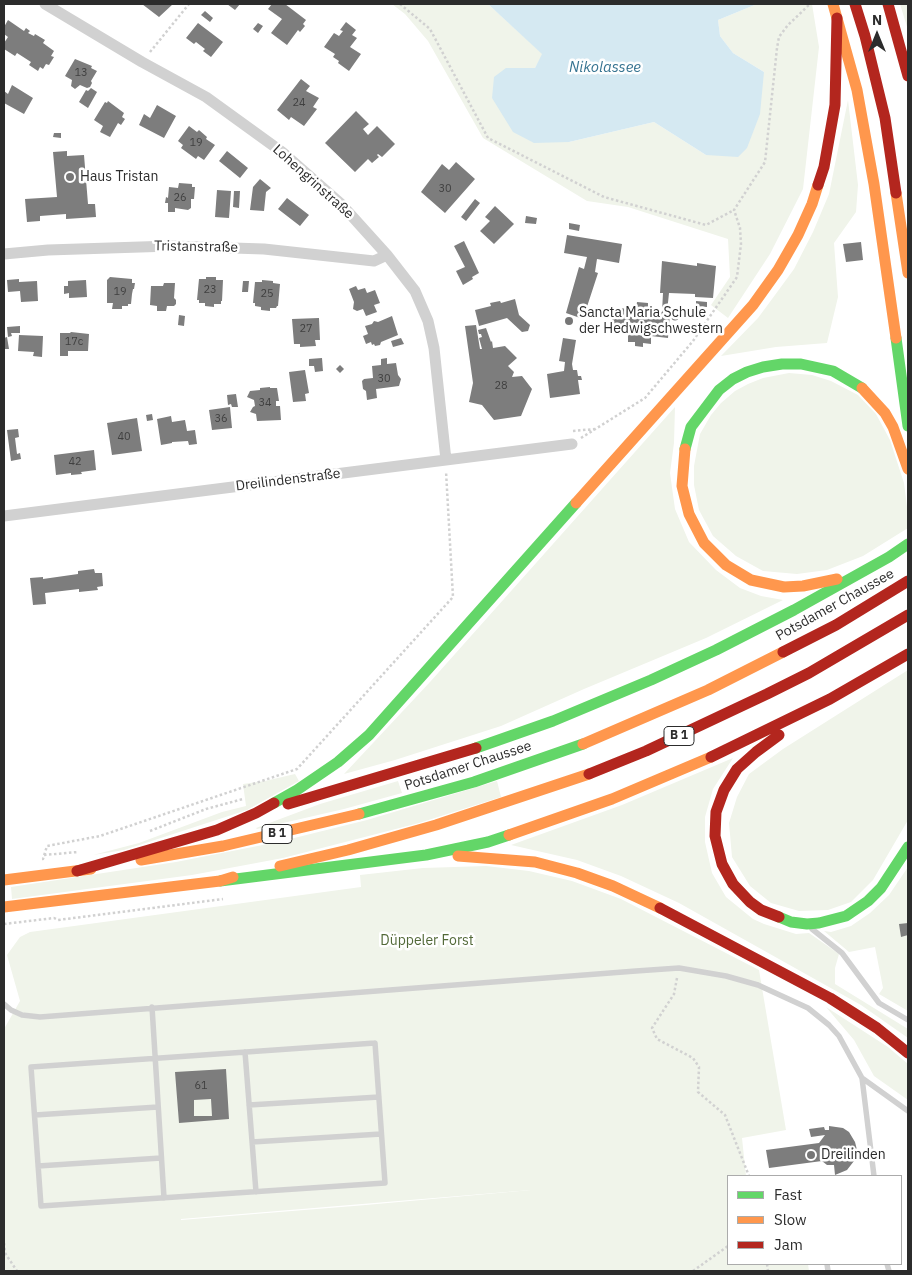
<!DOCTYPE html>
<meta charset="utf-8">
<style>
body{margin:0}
#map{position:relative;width:912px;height:1275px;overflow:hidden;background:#fff;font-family:"IBM Plex Sans",sans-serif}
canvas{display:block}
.frame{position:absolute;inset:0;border:5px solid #2c2c2c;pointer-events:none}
.legend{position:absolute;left:727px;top:1175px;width:175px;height:90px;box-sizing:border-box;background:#fff;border:1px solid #ababab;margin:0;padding:6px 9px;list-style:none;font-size:15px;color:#2c2c2c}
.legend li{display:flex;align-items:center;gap:10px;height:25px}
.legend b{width:25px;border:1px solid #ababab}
.north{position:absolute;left:852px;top:10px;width:50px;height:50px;-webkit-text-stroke:4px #fff;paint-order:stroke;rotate:0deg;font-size:14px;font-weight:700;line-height:20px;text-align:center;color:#2c2c2c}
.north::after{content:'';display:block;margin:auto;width:18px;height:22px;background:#2c2c2c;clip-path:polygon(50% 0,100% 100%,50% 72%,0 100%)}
</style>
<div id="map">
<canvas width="912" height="1275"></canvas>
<div class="frame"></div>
<ul class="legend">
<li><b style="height:6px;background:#63d668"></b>Fast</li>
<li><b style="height:6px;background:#ff974d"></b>Slow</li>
<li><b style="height:6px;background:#b3261e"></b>Jam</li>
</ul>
<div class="north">N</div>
</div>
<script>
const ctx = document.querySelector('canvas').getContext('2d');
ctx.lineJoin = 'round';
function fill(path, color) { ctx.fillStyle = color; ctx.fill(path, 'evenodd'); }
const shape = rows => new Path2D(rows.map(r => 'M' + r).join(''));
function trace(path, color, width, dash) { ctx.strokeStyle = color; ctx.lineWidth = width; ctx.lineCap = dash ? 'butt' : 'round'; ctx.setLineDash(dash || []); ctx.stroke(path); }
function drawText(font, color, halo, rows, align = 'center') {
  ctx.font = font + ' "IBM Plex Sans",sans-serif'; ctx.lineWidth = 5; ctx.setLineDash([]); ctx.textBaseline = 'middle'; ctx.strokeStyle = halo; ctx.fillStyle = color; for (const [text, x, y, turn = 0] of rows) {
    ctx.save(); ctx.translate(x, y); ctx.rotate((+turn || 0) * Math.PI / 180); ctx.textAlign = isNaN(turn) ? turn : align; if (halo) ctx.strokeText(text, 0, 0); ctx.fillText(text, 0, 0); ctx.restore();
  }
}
fill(shape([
 [392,4,488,4,543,54,535,68,506,68,569,142,654,122,706,155,764,72,733,53,720,36,718,20,757,4,812,4,819,47,803,189,770,254,728,318,711,305,730,277,728,239,628,207,587,201,483,138,428,41,405,14],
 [900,4,908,4,908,30],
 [848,100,858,185,856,212,834,243,838,297,827,343,776,347,721,356,758,318,775,295,794,269,813,232,829,194],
 [789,373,812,375,831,381,858,395,876,414,890,440,904,483,908,515,908,528,863,556,827,570,797,574,763,571,736,556,713,536,699,510,694,485,694,466,700,434,711,415,721,403,735,391,748,384,763,378],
 [675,407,674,443,670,473,675,509,689,542,716,570,740,588,761,596,783,600,706,638,584,689,501,726,395,760,344,774,430,682],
 [908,670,908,820,873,880,851,902,828,910,799,911,771,903,750,886,732,857,729,823,737,797,749,774,783,749],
 [733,758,713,789,705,817,705,842,712,873,726,897,753,919,764,924,796,934,809,933,839,954,835,968,835,984,908,1029,908,1038,861,1005,679,903,621,876,577,860,511,845,622,805],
 [295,774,299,781,247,810,124,850,93,855,139,843,222,812,246,806,243,784,265,781],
 [398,781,402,793,344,809,257,829,256,828,320,804],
 [497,781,501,797,419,823,283,858,192,875,12,899,11,887,176,862,278,842,367,820],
 [486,866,529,871,572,881,621,899,759,970,786,1130,742,1138,746,1176,728,1176,728,1264,808,1264,809,1271,4,1271,4,1029,20,1001,7,955,20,937,30,932,361,887,360,875,423,868],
 [531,1190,366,1205,181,1220,181,1219],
 [908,867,908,948,907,949,908,1011,879,994,883,988,875,947,849,952,824,931,831,932,851,926,870,913,889,895],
 [826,1007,888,1047,908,1064,908,1100,874,1076,854,1040]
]), '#f0f4ea');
fill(shape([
 [488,4,757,4,718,20,720,36,733,53,764,72,760,114,747,148,738,157,706,155,654,122,569,142,534,143,513,132,492,98,494,77,506,68,535,68,542,54]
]), '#d5e9f2');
fill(shape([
 [142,4,173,4,159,17],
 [227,4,240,4,235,10],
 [272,4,285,4,306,20,303,24,305,26,300,32,298,30,287,45,271,33,282,19,268,9],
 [205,11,213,18,210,22,201,15],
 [8,20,24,31,26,28,30,31,28,33,34,36,35,34,45,40,43,43,54,51,51,56,54,57,49,65,46,64,43,69,40,67,38,71,29,65,31,62,17,53,15,56,4,49,4,43,8,37,4,34,4,27],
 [346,22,356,30,352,35,357,38,350,47,361,54,349,71,338,63,339,61,333,57,335,54,324,47,334,33,339,36,343,31,340,30],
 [198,23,223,42,211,57,203,51,205,49,196,42,194,44,186,38],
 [258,23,263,26,258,33,253,29],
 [75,59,92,66,91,68,97,71,91,81,92,83,90,87,87,88,80,85,75,89,71,86,72,80,65,76],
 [301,79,310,86,306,91,319,98,313,107,317,109,304,126,291,117,289,120,277,110],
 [12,85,33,98,24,114,4,103,4,91,8,94],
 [91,88,97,92,88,108,79,102,86,90,88,91],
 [108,101,124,113,122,117,125,119,121,125,118,123,110,137,100,132,103,126,94,120,105,102,107,103],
 [157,105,176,116,164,138,139,125,144,114,150,118],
 [356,111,369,124,363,129,368,135,377,126,395,144,382,157,378,154,377,155,379,157,372,163,368,159,355,172,325,143],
 [189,126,197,132,199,130,207,137,206,139,215,145,204,160,198,156,196,159,181,148,183,145,178,141],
 [54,133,61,133,61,138,53,137],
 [67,151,67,156,84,155,88,204,95,204,96,217,66,219,66,214,40,216,40,221,27,222,25,199,57,197,53,152],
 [227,151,248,168,240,178,219,161],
 [456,162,475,179,445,213,421,192,442,164,449,170],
 [260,179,271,188,266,192,264,211,250,210,253,187],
 [179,183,192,184,192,187,195,187,194,199,191,199,191,208,188,210,175,208,175,212,168,212,168,203,165,203,166,197,168,198,169,187,178,188],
 [217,190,231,191,229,218,215,217],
 [234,191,240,191,239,208,233,207],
 [287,198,309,215,300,226,278,209],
 [475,199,480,203,466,221,461,217],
 [495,206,514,224,494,244,480,231,490,221,485,217],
 [526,216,537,218,536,224,525,223],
 [569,223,580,225,579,231,569,229],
 [567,235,622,244,619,263,597,259,595,272,598,273,583,319,566,313,579,267,584,269,587,257,564,253],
 [464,241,479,273,472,277,473,279,463,285,456,271,465,267,454,246],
 [861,242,863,260,846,262,843,244],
 [662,261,697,266,697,263,716,266,713,298,695,297,695,294,669,293,667,312,670,313,668,338,651,336,651,344,643,343,643,347,635,346,635,342,628,342,628,334,611,333,613,308,636,309,637,302,648,303,648,310,662,312,663,293,660,293],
 [110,277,132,279,132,283,135,283,134,289,133,289,132,294,131,304,128,304,128,306,122,306,122,309,112,309,113,303,107,303,107,280],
 [206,277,216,277,216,280,223,280,222,301,221,301,221,304,214,304,214,307,205,306,205,303,199,303,199,300,197,300,199,279,206,279],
 [19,279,19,282,37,281,38,301,21,302,20,291,8,292,7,280],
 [86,280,87,297,69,298,69,293,64,294,64,286,68,286,68,281],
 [262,280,273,281,273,283,280,284,278,306,277,306,276,308,270,308,270,311,261,310,261,307,255,306,255,303,253,303,255,282,262,282],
 [243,281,249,281,248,292,242,292],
 [164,283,175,283,174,298,176,300,176,304,174,306,167,306,166,311,157,311,157,306,150,305,151,286,163,286],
 [356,286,358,290,365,288,367,293,375,290,380,303,374,305,377,312,366,316,363,309,357,311,353,309,354,302,349,289],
 [515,299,519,315,530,325,528,331,522,332,507,318,479,326,475,310,491,306,490,303,500,301,501,303],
 [696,301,707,302,707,307,696,306],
 '671.5 317a3.5 3.5 0 1 1 7 0a3.5 3.5 0 1 1-7 0Z',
 [179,315,185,316,184,326,178,325],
 [392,316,398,335,381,342,380,345,375,346,374,344,372,345,371,342,366,344,363,336,368,334,365,326,372,324,374,321,378,322],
 [319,318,320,340,315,340,316,346,300,347,300,344,294,344,292,319],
 [476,325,480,349,482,349,479,338,482,337,481,334,479,334,478,330,486,328,491,342,492,341,493,348,505,346,517,358,508,366,514,372,512,377,522,376,532,389,521,416,494,420,482,405,469,402,473,383,465,326],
 [20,326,20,333,11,333,12,336,8,337,7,327],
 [71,332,89,334,88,351,68,351,68,356,60,356,60,333,70,333],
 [19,335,43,336,42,357,33,356,34,352,18,351],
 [7,337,9,349,4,349,4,338],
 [401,338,404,344,393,347,391,341],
 [563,338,576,340,572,364,573,370,577,370,578,376,581,376,582,380,578,380,580,394,550,398,547,374,564,371,565,362,559,361],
 [322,358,323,371,315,372,314,366,309,366,309,359],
 [387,358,387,364,396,363,398,375,401,379,399,386,376,389,377,398,367,400,366,391,363,389,362,381,364,379,373,378,372,366,381,365,381,359],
 [340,365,344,369,340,373,336,369],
 [305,370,309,393,305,394,306,401,293,402,289,372],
 [270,387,270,388,277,388,279,401,276,401,276,406,280,406,281,420,257,421,256,414,250,412,253,407,255,406,254,400,247,397,250,391,260,390,260,388],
 [236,394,238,407,232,407,231,404,228,405,227,395],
 [230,407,232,428,212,430,209,410],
 [152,414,153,420,147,421,146,415],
 [171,416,172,422,185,420,187,431,195,430,197,444,189,445,188,441,172,442,172,443,161,445,157,419],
 [137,418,142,451,112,455,107,423],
 [18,429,19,437,15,438,17,454,20,453,21,459,11,461,7,430],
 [94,450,96,470,81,472,82,474,71,475,71,473,56,475,54,455],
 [94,569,95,573,102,573,103,586,97,587,98,590,79,592,79,589,45,593,46,604,33,605,30,578,43,577,43,579,78,574,78,571],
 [908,923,908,935,901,937,899,924],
 [226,1069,229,1119,179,1123,175,1072],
 [211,1099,212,1116,194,1116,194,1100],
 [829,1126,843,1128,849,1132,855,1142,857,1150,854,1161,847,1170,835,1175,834,1165,827,1165,822,1161,769,1168,766,1150,819,1143,825,1135,811,1137,809,1129,824,1127,825,1130,829,1130]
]), '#7d7d7d');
trace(shape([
 [400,4,430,29,488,138,604,197,706,225,734,210],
 [150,52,189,4],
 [573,431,595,429],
 [581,438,645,398,693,341,737,277,741,244,740,228,734,210,765,162,777,48,779,37,788,25,810,4],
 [150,831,206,809,243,799],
 [44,855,78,852],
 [42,859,43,859,47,846,100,836,297,769,453,597,446,471],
 [4,924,54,918,58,920,223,899],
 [677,978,674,994,652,1028,657,1039,693,1058,699,1067,698,1092,725,1115,749,1176],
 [4,1243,5,1253,17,1271],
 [767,1264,768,1271],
 [693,1271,728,1246]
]), '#d1d1d1', 2.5, [2.5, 2.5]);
trace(shape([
 [812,929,842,953,879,1003,908,1020],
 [4,1004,11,1010,22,1015,40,1017,636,971,679,968,726,976,758,985,808,1008,829,1025,839,1036,862,1078,874,1176],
 [152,1007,164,1198],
 [375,1043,385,1183,41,1206,31,1067,375,1043],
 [245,1052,256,1192],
 [862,1078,908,1111],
 [249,1105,379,1097],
 [35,1115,158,1107],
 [252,1142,381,1134],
 [38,1166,161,1158],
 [827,1264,828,1271],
 [887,1264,889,1271]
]), '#d1d1d1', 5.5);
trace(shape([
 [45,4,142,62,206,97,282,152,341,204,387,255,415,291,428,321,434,348,446,460],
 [4,254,48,250,171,246,264,249,374,261,387,255],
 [4,516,572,444]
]), '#d1d1d1', 11);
trace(shape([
 [896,338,908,426],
 [685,449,691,427,719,390,733,379,747,372,763,367,782,364,801,364,833,371,862,388],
 [476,748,553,721,651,680,716,650,794,610,889,557,908,544],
 [274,803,297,790,338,762,369,735,576,503],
 [359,814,474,782,583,744],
 [220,881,426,855,488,842,509,835],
 [779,917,791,922,807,924,819,923,846,916,868,901,881,888,908,847]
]), '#63d668', 11);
trace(shape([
 [833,4,857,90,874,184,896,338],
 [896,193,908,273],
 [862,388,885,413,893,427,908,469],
 [685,449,682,486,689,514,704,543,726,565,751,580,784,587,803,586,837,579],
 [576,503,753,305,778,270,798,235,812,204,818,185],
 [583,744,708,690,783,652],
 [509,835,612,799,711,757],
 [458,856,535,862,577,873,613,886,660,908],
 [141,860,223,846,359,814],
 [280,866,348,850,436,825,589,774],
 [4,880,91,869],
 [4,907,220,881,233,877]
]), '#ff974d', 11);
trace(shape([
 [855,4,865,36,885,118,896,193],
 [888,4,908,76],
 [818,185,824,167,835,105,837,18],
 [783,652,836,625,908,581],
 [779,735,756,752,737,769,724,790,716,812,715,836,722,864,733,884,750,902,761,910,779,917],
 [711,757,830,699,908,654],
 [589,774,646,751,767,694,809,673,908,615],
 [288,804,476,748],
 [77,871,217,830,256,813,274,803],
 [660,908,830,998,877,1028,908,1053]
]), '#b3261e', 11);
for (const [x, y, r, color] of [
 [70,177,5,"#767676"],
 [569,321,5,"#767676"],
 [811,1155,5,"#767676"]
]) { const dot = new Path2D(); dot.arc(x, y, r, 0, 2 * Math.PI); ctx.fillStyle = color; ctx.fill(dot); trace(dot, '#fff', 2); }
drawText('11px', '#404040', null, [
 ["13",81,73],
 ["24",299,103],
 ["19",196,143],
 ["30",445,189],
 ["26",180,198],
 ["23",210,290],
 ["19",120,292],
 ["25",267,294],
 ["27",306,329],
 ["17c",74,342],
 ["30",384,379],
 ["28",501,386],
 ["34",265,403],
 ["36",221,419],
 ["40",124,437],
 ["42",75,462],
 ["61",201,1086]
]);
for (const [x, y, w] of [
 [679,736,30],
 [277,834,30]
]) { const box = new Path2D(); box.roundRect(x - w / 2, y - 9.5, w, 19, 4); ctx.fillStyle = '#fff'; ctx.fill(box); trace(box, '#2c2c2c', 1); }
drawText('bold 12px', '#2c2c2c', null, [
 ["B 1",679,736],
 ["B 1",277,834]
]);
drawText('14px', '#2c2c2c', '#fff', [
 ["Haus Tristan",80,177],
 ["Sancta Maria Schule",579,313],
 ["der Hedwigschwestern",579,329],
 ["Dreilinden",821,1155]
], 'left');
drawText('14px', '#2c2c2c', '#fff', [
 ["Lohengrinstraße",313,182,42],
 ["Tristanstraße",196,247,1],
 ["Dreilindenstraße",288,480,-7],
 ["Potsdamer Chaussee",835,605,-29],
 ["Potsdamer Chaussee",468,766,-18]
]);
drawText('14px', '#526938', '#fff', [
 ["Düppeler Forst",427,941]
]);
drawText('italic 15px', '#377491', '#fff', [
 ["Nikolassee",605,68]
]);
</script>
